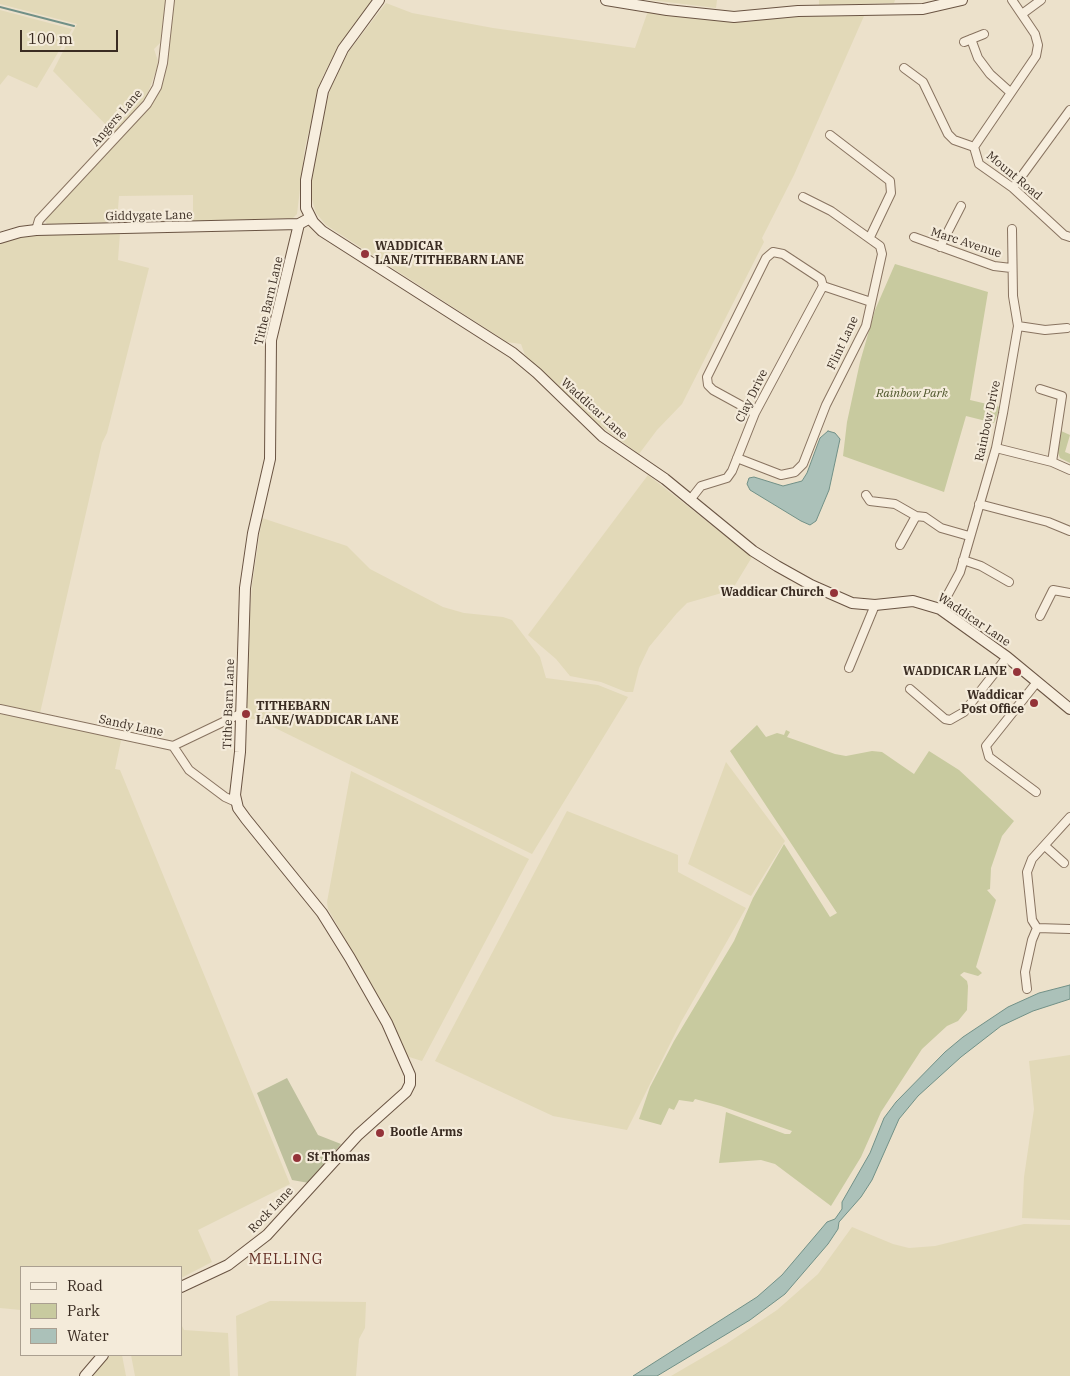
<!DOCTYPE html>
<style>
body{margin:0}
#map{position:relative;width:1070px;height:1376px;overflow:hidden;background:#ece1cb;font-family:"IBM Plex Serif",serif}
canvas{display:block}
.legend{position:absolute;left:20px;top:1266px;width:162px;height:90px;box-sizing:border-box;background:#f4ebda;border:1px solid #aa9f90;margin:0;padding:6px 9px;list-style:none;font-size:15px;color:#3a2c22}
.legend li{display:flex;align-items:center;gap:10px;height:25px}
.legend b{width:25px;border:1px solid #aa9f90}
.scale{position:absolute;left:20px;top:30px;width:98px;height:22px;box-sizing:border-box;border:2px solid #3a2c22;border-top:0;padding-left:6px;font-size:15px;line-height:18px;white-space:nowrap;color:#3a2c22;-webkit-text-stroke:4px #f4ebda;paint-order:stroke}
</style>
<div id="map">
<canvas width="1070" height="1376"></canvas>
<ul class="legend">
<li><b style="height:6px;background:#f7eede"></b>Road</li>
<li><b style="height:14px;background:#c8ca9f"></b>Park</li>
<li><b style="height:14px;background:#abc1b9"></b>Water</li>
</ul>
<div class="scale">100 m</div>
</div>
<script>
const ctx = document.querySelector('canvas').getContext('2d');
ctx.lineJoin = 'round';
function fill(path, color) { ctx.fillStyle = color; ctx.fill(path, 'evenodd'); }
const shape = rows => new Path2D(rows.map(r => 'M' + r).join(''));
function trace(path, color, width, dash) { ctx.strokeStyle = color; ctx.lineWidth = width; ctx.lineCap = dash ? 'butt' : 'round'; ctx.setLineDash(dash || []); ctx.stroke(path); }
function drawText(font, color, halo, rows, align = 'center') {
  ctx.font = font + ' "IBM Plex Serif",serif'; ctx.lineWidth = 4.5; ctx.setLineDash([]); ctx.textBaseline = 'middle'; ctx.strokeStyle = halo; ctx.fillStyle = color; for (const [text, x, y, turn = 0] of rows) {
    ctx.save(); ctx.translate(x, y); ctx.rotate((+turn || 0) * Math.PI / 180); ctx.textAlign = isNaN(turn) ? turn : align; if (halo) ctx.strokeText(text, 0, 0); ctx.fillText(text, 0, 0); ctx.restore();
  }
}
fill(shape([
 [0,0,166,0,160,43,154,49,158,61,157,68,146,98,114,133,53,71,77,24,0,4],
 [174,0,374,0,335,53,322,78,305,147,297,214,293,218,193,221,193,195,119,196,117,222,47,224,45,221,52,212,156,98,164,80],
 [650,0,717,0,716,8],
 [819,0,895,0,894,3,819,5],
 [386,3,412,13,493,28,635,48,648,11,726,21,746,22,801,15,864,16,794,175,762,238,764,242,682,404,657,430,639,454,595,422,525,355,521,344,507,342,326,225,316,213,311,196,312,178,321,123,334,76,349,51],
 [0,10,72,29,37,88,8,75,0,85],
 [120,233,118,260,149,268,107,433,102,443,40,713,0,704,0,244,23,236],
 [648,475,752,557,732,590,687,603,677,613,649,647,639,668,633,692,626,692,601,682,570,676,556,659,528,635],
 [262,518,347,546,370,569,443,607,464,613,503,617,512,620,540,657,546,678,598,685,628,697,532,854,259,720,246,718,248,643,252,585],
 [0,712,122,736,115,769,120,770,290,1184,198,1230,212,1262,181,1278,181,1267,21,1267,21,1310,0,1308],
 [726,762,785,841,751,896,688,864],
 [351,771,529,859,422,1061,406,1056,388,1014,328,909,327,902],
 [567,811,678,855,678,872,746,908,681,1022,627,1130,553,1116,435,1061],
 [1070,1055,1070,1220,1022,1218,1024,1177,1034,1109,1029,1061],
 [1024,1224,1070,1225,1070,1376,671,1376,726,1344,777,1310,818,1274,852,1227,893,1244,909,1248,935,1246],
 [270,1301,366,1302,365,1328,359,1339,356,1376,238,1376,236,1316],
 [181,1324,184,1330,228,1333,230,1376,135,1376,131,1355,181,1355],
 [111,1355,122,1355,126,1376,89,1376]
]), '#e2d9b8');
fill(shape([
 [895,264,988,292,970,400,1000,407,994,423,966,416,944,492,843,456,847,422,860,362,875,310],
 [1061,431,1070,435,1065,452,1070,454,1070,463,1060,458,1058,453],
 [757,725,766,737,777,733,784,735,786,730,790,732,787,737,835,754,846,756,872,751,882,752,914,774,929,751,959,770,1014,821,1002,836,991,868,990,889,987,890,996,900,976,967,982,973,978,976,964,972,960,975,967,981,968,986,967,1010,958,1021,947,1026,922,1049,881,1112,861,1157,831,1206,775,1164,761,1160,719,1163,726,1112,785,1134,790,1134,792,1131,721,1106,695,1099,693,1102,679,1100,674,1110,669,1108,661,1125,639,1119,650,1087,674,1041,734,941,753,898,784,844,830,917,837,913,730,751]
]), '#c8ca9f');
fill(shape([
 [287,1078,318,1135,341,1144,309,1183,292,1180,257,1093]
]), '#bec09d');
const water = shape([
 [828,431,835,433,840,439,829,490,816,521,810,525,801,521,750,490,747,484,749,478,754,477,783,486,802,481,807,473,820,438,828,431],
 [1070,985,1070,999,1033,1011,1001,1026,961,1057,918,1096,899,1119,872,1180,861,1197,839,1222,838,1229,828,1244,785,1294,750,1320,657,1376,633,1376,757,1297,782,1275,827,1222,835,1219,842,1209,842,1202,870,1153,884,1118,896,1102,945,1052,963,1037,1008,1007,1039,993,1070,985]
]);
fill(water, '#abc1b9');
trace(water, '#719087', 1);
trace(shape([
 [0,7,74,26]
]), '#719087', 2);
const street = shape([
 [1022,14,1041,0],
 [971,39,978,58,990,74,1010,92],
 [964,42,984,34],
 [904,68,923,82,948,134,954,140,974,147],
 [830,135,890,181,891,193,870,237],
 [974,147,1036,56,1038,45,1035,34,1012,0],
 [974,147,979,164,1013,188,1064,235,1070,237],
 [1013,188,1070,110],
 [36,230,39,220,147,104,157,87,163,63,170,0],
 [914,237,994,266,1011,268],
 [940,247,961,206],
 [823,286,871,302],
 [1018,326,1045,330,1067,328],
 [1040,389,1062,396,1052,462],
 [755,413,713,390,708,385,707,377,766,258,773,252,783,254,821,279,823,286],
 [996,448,1052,462,1070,470],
 [737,458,781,475,795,472,803,464,826,405,866,326,882,254,880,246,831,211,803,197],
 [866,495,870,501,895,504,916,516,925,517,941,528,969,536],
 [690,500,701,486,727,478,732,471,755,413,823,286],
 [979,504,1048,522,1070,531],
 [900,545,916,516],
 [963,560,981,566,1009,582],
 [940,609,960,572,996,448,1003,413,1018,326,1013,296,1012,229],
 [1040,616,1053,590,1070,593],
 [849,668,875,605],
 [910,689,945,719,950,720,964,712,1007,657],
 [0,709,173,746,189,770,225,797,236,802],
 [173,746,242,713],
 [1036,792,989,757,986,746,1037,682],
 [1045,846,1064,863],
 [1037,928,1032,920,1027,872,1032,859,1070,817],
 [1037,928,1070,929],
 [1027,989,1025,972,1032,940,1037,928]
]);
const secondary = shape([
 [379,0,343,49,323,91,306,180,306,208,313,222,322,231,513,353,537,373,602,436,665,479,753,551,777,566,811,585,852,603,875,605,913,601,940,609,1007,657,1070,709],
 [606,0,667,10,734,17,798,11,923,9,962,0],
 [0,238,20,232,36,230,299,224],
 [181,1287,228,1265,267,1235,358,1135,406,1092,410,1084,410,1075,387,1023,350,958,322,913,246,819,238,808,235,795,240,752,245,588,253,533,270,459,271,340,299,224,310,218],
 [85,1376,103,1355]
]);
trace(street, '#887360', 10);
trace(secondary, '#6a5443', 12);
trace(street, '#f7eede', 8);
trace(secondary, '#f7eede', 10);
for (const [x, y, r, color] of [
 [365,254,5,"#943339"],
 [834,593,5,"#943339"],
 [1017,672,5,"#943339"],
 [1034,703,5,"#943339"],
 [246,714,5,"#943339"],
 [380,1133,5,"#943339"],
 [297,1158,5,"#943339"]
]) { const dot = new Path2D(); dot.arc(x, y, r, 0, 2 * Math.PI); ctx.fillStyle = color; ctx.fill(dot); trace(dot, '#f4ebda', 2); }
drawText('12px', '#3a2c22', '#f4ebda', [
 ["Angers Lane",117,118,-49],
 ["Mount Road",1014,176,40],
 ["Giddygate Lane",149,216,-1],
 ["Marc Avenue",966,243,18],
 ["Tithe Barn Lane",269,301,-77],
 ["Flint Lane",843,343,-65],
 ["Clay Drive",752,396,-64],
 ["Waddicar Lane",594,409,42],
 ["Rainbow Drive",988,421,-78],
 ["Waddicar Lane",974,620,34],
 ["Tithe Barn Lane",229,704,-88],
 ["Sandy Lane",131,726,12],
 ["Rock Lane",271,1210,-46]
]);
drawText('bold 12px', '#3a2c22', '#f4ebda', [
 ["WADDICAR",375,247],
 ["LANE/TITHEBARN LANE",375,261],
 ["Waddicar Church",824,593,"right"],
 ["WADDICAR LANE",1007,672,"right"],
 ["Waddicar",1024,696,"right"],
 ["Post Office",1024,710,"right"],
 ["TITHEBARN",256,707],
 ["LANE/WADDICAR LANE",256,721],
 ["Bootle Arms",390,1133],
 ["St Thomas",307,1158]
], 'left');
drawText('italic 12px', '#4d552a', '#f4ebda', [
 ["Rainbow Park",912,394]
]);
ctx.letterSpacing = '1px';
drawText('15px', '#642e24', '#f4ebda', [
 ["MELLING",286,1260]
]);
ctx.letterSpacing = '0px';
</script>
